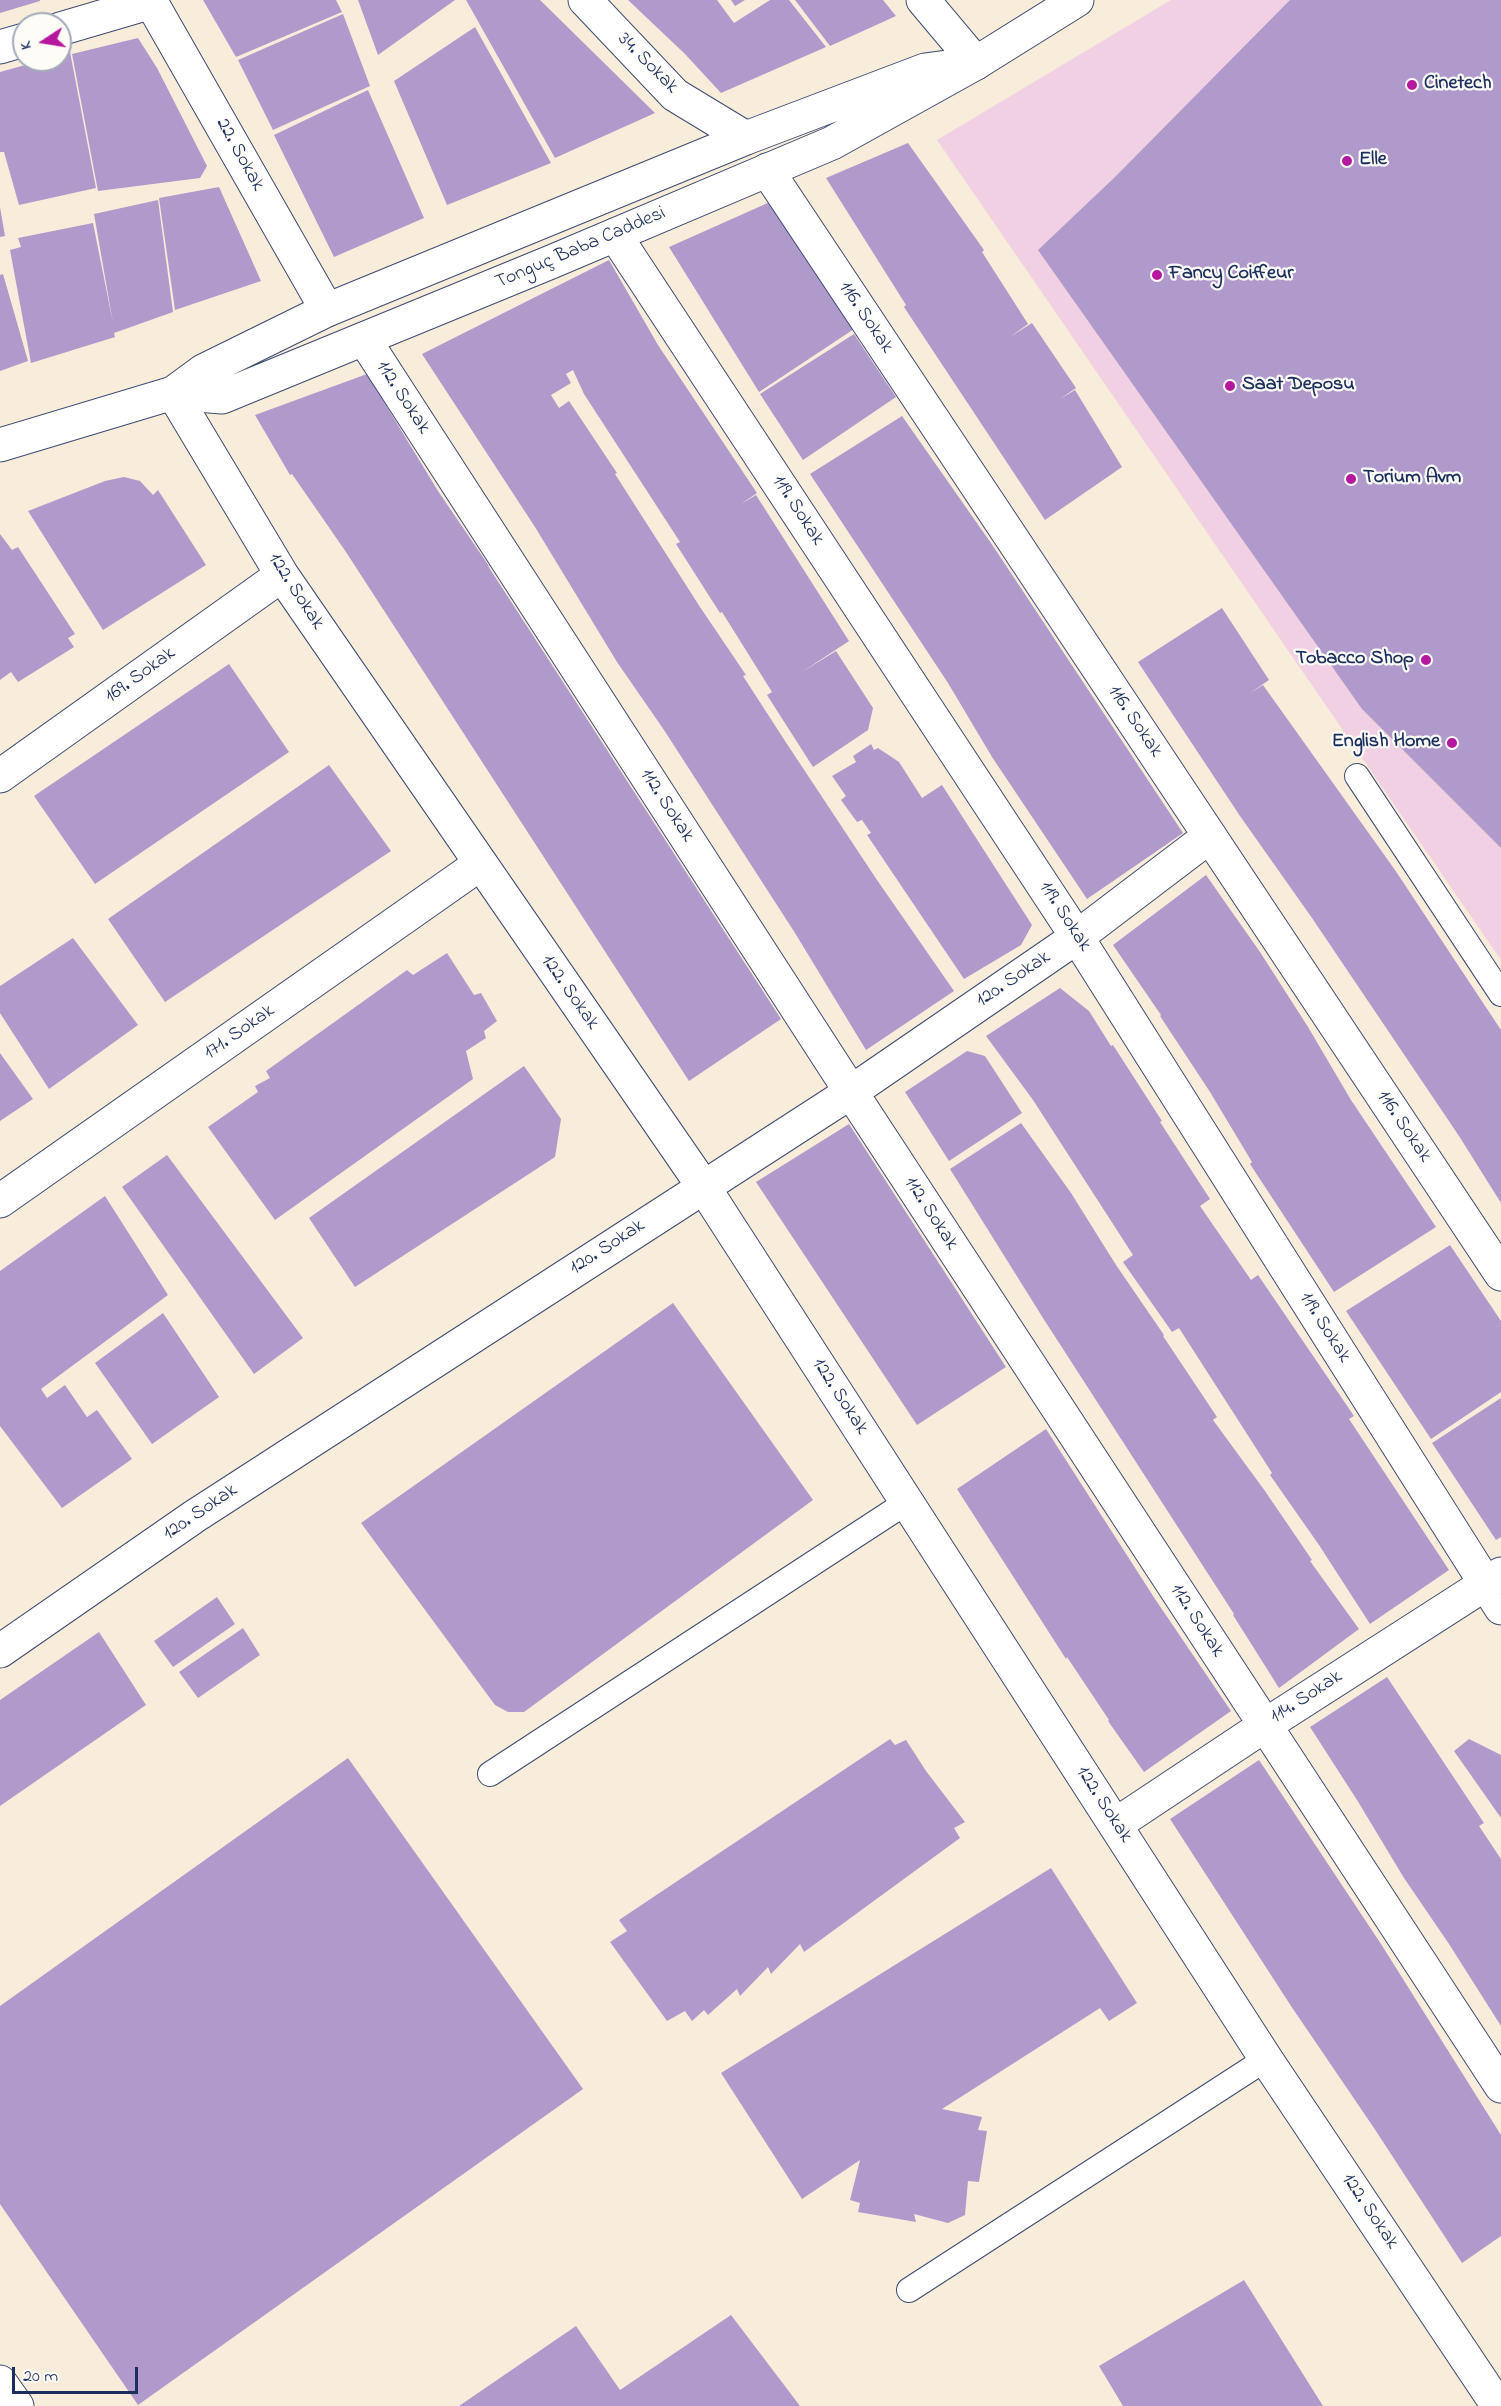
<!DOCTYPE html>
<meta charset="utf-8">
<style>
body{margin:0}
#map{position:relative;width:1501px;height:2406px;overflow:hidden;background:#f8ecda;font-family:"Indie Flower",sans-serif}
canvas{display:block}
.north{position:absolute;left:12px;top:12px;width:60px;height:60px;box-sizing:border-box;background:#fdfcf7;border:2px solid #a3aaba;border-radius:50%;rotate:258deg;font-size:16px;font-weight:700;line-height:24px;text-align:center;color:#1b2f5e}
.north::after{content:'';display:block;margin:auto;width:21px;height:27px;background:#b5179e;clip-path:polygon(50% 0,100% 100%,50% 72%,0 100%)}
.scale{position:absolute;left:12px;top:2367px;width:126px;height:27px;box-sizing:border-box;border:3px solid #1b2f5e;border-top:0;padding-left:8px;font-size:18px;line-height:21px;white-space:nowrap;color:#1b2f5e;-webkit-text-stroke:4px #fdfcf7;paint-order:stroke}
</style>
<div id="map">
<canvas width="1501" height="2406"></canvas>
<div class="north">K</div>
<div class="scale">20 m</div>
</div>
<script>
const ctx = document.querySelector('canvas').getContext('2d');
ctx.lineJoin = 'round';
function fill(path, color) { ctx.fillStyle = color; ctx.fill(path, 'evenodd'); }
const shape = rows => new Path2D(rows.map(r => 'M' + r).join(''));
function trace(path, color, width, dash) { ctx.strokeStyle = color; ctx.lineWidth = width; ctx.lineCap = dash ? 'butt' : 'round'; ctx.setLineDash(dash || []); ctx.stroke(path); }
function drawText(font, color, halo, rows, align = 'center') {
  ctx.font = font + ' "Indie Flower",sans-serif'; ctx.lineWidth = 4.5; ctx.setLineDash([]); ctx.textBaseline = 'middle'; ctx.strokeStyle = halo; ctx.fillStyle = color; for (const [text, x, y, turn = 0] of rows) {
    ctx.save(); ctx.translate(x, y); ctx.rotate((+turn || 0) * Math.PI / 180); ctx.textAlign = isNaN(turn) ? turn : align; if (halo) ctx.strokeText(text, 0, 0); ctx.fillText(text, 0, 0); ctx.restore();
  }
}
fill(shape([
 [1171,0,1501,0,1501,960,937,140]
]), '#f1d0e3');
fill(shape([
 [0,0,40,0,40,1,0,13],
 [203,0,336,0,342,12,236,57],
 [358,0,455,0,378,55],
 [466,0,540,0,655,113,555,158],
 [628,0,717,0,734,23,770,0,789,0,826,47,721,93,685,54],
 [731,0,745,0,735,6],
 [795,0,883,0,896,16,830,46],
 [1290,0,1501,0,1501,848,1362,709,1038,250,1115,177],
 [343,14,370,86,273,130,238,60],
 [475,27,551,163,447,205,394,81],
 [138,38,157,68,207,166,200,178,98,191,72,54],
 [70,52,96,188,19,205,4,152,0,152,0,72,43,60,60,60,60,55],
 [368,90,424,218,334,257,274,135],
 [908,143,984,250,982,252,1028,324,1010,337,1032,323,1076,388,1060,399,1075,390,1122,467,1045,520,904,307,906,305,826,178],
 [219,187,261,281,175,310,159,198],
 [158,200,173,312,114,333,115,337,31,363,10,250,21,247,18,238,93,223,113,323,94,214],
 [770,202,854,329,759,392,669,247],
 [0,207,5,236,0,237],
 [609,260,658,345,757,493,741,504,756,495,849,641,802,672,836,651,873,708,868,730,813,767,767,695,772,692,722,612,720,613,676,544,680,542,584,394,573,370,566,374,571,383,551,395,559,408,569,401,617,473,615,474,700,607,746,675,743,676,787,744,877,880,954,991,866,1050,795,933,664,730,617,662,535,527,422,354],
 [3,274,28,361,0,371,0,275],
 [854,334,896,397,803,460,760,394],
 [367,374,438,491,489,566,488,566,781,1019,689,1081,346,552,292,474,290,475,255,415],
 [902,416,993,546,1183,833,1087,899,992,757,948,683,810,474],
 [124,477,140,481,153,495,158,490,206,565,103,630,28,511,105,481],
 [0,534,12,550,18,547,75,634,68,638,74,647,18,682,11,672,0,680],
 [1222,608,1269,680,1250,693,1263,685,1395,870,1501,1030,1501,1203,1459,1136,1312,918,1240,816,1138,662],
 [229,664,289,752,95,884,34,796],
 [871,744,874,750,878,748,899,762,922,798,942,785,1032,925,1021,945,964,979,867,835,871,833,862,820,857,822,841,800,846,796,832,776,856,762,853,756],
 [329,765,391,851,165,1002,108,919],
 [1206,875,1260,952,1308,1027,1351,1100,1436,1227,1334,1292,1250,1164,1252,1162,1210,1092,1160,1016,1161,1015,1113,945],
 [73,938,138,1025,49,1089,0,1013,0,986],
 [447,953,474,995,481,993,497,1021,484,1031,486,1038,466,1051,473,1079,275,1220,208,1127,258,1092,255,1086,270,1078,266,1071,407,970,413,975],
 [1060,988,1089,1011,1111,1046,1113,1045,1162,1121,1160,1122,1210,1199,1200,1206,1251,1280,1258,1275,1354,1416,1349,1419,1449,1570,1370,1624,1319,1545,1270,1475,1272,1473,1179,1328,1172,1332,1123,1262,1133,1255,1033,1100,986,1036],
 [967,1051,985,1056,1022,1113,949,1161,905,1092],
 [0,1053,33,1099,0,1121],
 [524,1066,561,1119,555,1157,355,1287,309,1218],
 [1021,1123,1071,1193,1116,1265,1164,1335,1163,1336,1217,1417,1213,1420,1265,1491,1312,1560,1310,1561,1359,1629,1279,1688,1233,1615,1234,1614,1043,1318,950,1169],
 [849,1124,1006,1367,917,1425,756,1182],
 [167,1155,303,1338,254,1374,122,1187],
 [105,1196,168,1295,41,1389,47,1398,65,1385,87,1417,97,1410,132,1459,62,1508,0,1426,0,1271],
 [1450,1245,1501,1321,1501,1392,1431,1439,1346,1311],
 [673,1303,813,1500,524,1712,508,1712,495,1705,361,1523],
 [163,1313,219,1397,152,1444,95,1363],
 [1501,1398,1501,1537,1496,1540,1432,1443],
 [1046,1429,1155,1599,1231,1711,1144,1772,1108,1721,1109,1720,1067,1657,1066,1659,957,1489],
 [217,1597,235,1624,173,1667,154,1641],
 [243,1628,260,1655,198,1698,179,1672],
 [99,1632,146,1705,0,1806,0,1700],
 [1387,1677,1484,1823,1479,1826,1501,1859,1501,2026,1449,1944,1404,1878,1357,1800,1310,1727],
 [890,1739,895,1745,906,1740,926,1771,965,1822,954,1828,960,1838,804,1952,800,1944,771,1974,768,1967,740,1996,737,1989,708,2015,704,2010,692,2021,685,2011,667,2021,610,1942,627,1931,619,1920],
 [1469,1739,1501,1755,1501,1818,1454,1751],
 [348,1758,583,2089,138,2405,0,2204,0,2006],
 [1259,1760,1381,1944,1501,2135,1501,2236,1462,2263,1374,2128,1291,2006,1170,1819],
 [1051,1868,1137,2003,1109,2021,1100,2008,942,2109,982,2117,978,2130,987,2131,979,2182,968,2181,965,2215,948,2223,914,2214,916,2222,858,2212,860,2203,850,2200,860,2160,802,2199,721,2073],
 [1244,2280,1323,2406,1123,2406,1099,2366],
 [731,2315,800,2406,459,2406,576,2326,620,2390]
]), '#b09acb');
const lane = shape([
 [1357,776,1501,994],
 [490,1774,907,1502],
 [909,2290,1266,2059]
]);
const street = shape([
 [150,0,327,310],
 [585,0,675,95,746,138],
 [923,0,976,63],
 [60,29,152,2],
 [0,47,24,40],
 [767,170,1501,1274],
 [615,235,1077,937,1501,1608],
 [364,339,851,1092,1501,2086],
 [173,393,282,575,703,1186,1266,2059,1498,2406],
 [0,776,282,575],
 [0,1201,480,864],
 [0,1651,195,1516,851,1092,1077,937,1210,836],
 [1115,1825,1264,1726,1501,1574],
 [0,2382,17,2406]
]);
const secondary = shape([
 [173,393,222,397,551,262,832,143,976,63,1077,0],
 [0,445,173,393,203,371,327,310,746,138,925,70,976,63]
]);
trace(lane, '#3c4b71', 26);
trace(street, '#3c4b71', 35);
trace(secondary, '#3c4b71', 35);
trace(lane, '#fff', 24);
trace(street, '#fff', 33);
trace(secondary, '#fff', 33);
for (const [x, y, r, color] of [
 [1412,85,6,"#b5179e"],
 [1347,161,6,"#b5179e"],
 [1157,275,6,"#b5179e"],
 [1230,386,6,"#b5179e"],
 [1351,479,6,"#b5179e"],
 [1426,660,6,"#b5179e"],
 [1452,743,6,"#b5179e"]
]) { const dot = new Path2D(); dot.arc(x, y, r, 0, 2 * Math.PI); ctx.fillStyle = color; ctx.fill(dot); trace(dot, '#fdfcf7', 2); }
drawText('20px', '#1b2f5e', '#fdfcf7', [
 ["34. Sokak",647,64,45],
 ["22. Sokak",239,155,61],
 ["Tonguç Baba Caddesi",581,249,-23],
 ["116. Sokak",865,318,56],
 ["112. Sokak",402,398,57],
 ["119. Sokak",797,511,57],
 ["122. Sokak",295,592,57],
 ["169. Sokak",141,676,-36],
 ["116. Sokak",1134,722,56],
 ["112. Sokak",666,806,57],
 ["119. Sokak",1064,917,57],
 ["120. Sokak",1014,980,-34],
 ["122. Sokak",569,993,55],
 ["171. Sokak",240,1033,-35],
 ["116. Sokak",1403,1127,56],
 ["112. Sokak",930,1214,57],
 ["120. Sokak",608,1248,-33],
 ["119. Sokak",1324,1328,58],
 ["122. Sokak",839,1397,57],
 ["120. Sokak",201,1513,-34],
 ["112. Sokak",1196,1621,57],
 ["114. Sokak",1307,1698,-33],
 ["122. Sokak",1103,1805,57],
 ["122. Sokak",1369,2212,56]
]);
drawText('bold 20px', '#1b2f5e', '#fdfcf7', [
 ["Cinetech",1424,85],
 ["Elle",1359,161],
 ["Fancy Coiffeur",1169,275],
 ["Saat Deposu",1242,386],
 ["Torium Avm",1363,479],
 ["Tobacco Shop",1414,660,"right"],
 ["English Home",1440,743,"right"]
], 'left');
</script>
